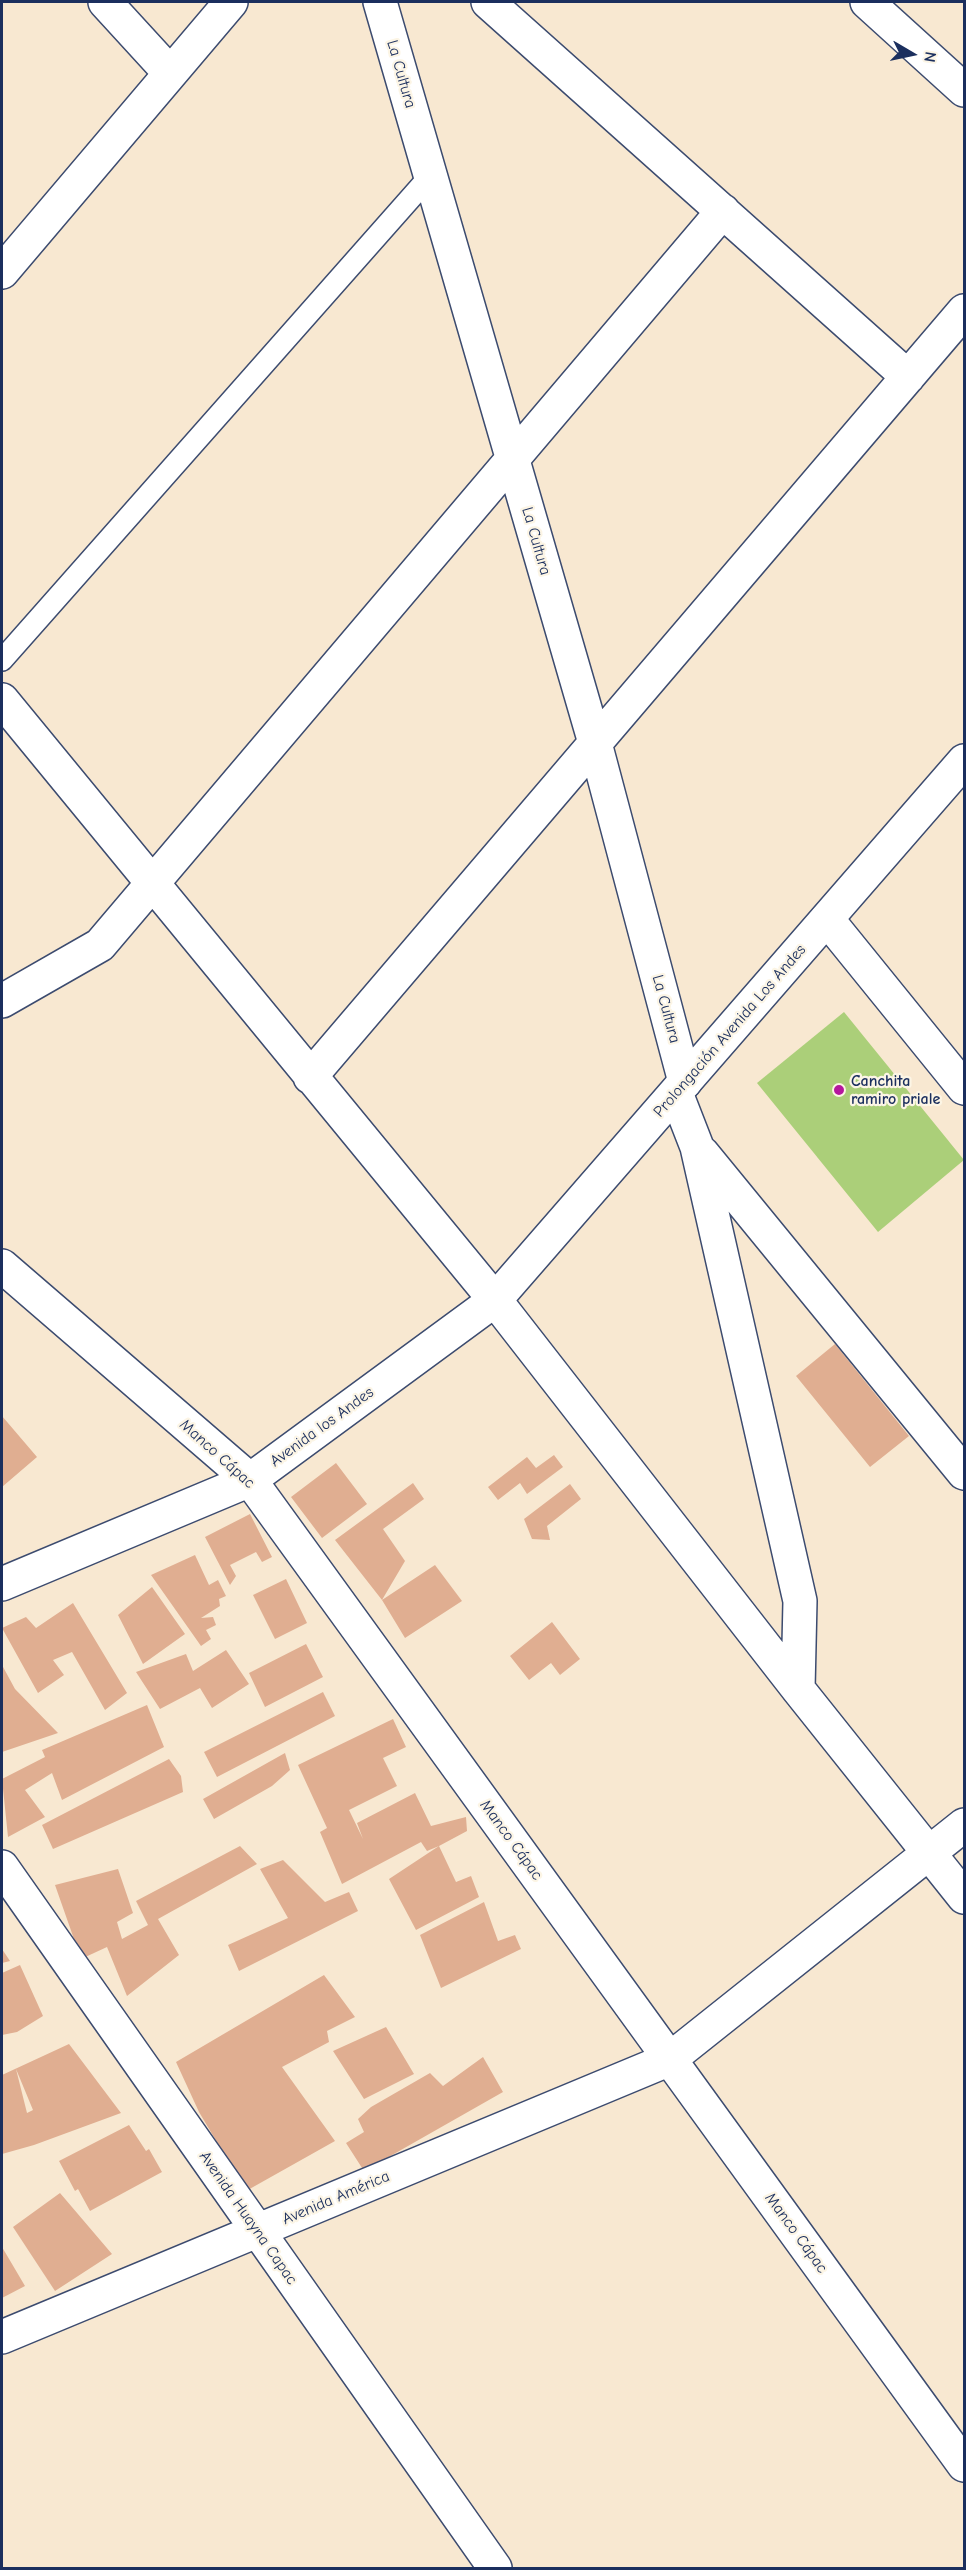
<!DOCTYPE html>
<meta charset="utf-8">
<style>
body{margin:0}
#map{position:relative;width:966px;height:2570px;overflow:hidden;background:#f8e8d1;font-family:"Comic Neue",sans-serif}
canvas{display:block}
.frame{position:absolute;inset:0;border:3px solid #1b2f5e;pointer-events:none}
.north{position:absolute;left:882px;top:24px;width:60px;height:60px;-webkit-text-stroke:4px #fcf5e5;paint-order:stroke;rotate:99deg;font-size:16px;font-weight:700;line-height:24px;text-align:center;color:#1b2f5e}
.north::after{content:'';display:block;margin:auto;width:21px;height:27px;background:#1b2f5e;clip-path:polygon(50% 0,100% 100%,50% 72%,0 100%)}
</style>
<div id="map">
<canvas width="966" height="2570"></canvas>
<div class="frame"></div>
<div class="north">N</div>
</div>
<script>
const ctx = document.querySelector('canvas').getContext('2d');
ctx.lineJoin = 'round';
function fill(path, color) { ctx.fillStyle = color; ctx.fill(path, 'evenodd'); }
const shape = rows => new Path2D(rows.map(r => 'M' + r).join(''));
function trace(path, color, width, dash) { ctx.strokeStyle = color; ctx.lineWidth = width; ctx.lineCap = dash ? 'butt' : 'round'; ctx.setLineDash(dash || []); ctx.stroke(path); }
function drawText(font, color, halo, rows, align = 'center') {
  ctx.font = font + ' "Comic Neue",sans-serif'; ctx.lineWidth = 4.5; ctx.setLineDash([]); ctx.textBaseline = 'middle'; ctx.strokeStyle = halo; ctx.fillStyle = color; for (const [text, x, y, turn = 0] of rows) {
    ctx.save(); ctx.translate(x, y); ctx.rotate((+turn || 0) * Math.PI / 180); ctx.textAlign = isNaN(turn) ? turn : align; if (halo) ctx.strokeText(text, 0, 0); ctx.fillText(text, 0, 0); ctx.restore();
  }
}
fill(shape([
 [844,1012,964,1160,878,1232,757,1083]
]), '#abcf79');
fill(shape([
 [835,1344,909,1436,870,1467,796,1376],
 [2,1416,37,1457,2,1487],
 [554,1455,563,1467,527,1494,520,1483,498,1500,488,1487,527,1457,536,1468],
 [336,1463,367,1504,322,1538,291,1497],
 [413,1483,424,1499,383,1529,405,1561,382,1600,335,1540],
 [570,1484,581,1499,547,1526,550,1540,532,1539,524,1519],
 [250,1514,272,1557,262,1562,256,1552,230,1565,236,1576,230,1585,205,1537],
 [195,1555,209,1585,218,1580,226,1596,219,1599,220,1606,201,1618,213,1617,216,1625,206,1630,211,1639,201,1646,151,1575],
 [435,1565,462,1601,405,1638,382,1600],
 [286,1579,307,1623,275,1639,253,1595],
 [152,1587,185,1634,143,1664,118,1615],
 [73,1603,127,1693,105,1710,72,1652,53,1660,64,1675,38,1693,2,1628,26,1617,36,1628],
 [552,1622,580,1659,560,1675,551,1663,529,1680,510,1656],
 [306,1644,323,1677,265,1707,249,1673],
 [226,1650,249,1684,212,1708,200,1688,160,1709,136,1672,186,1654,193,1671],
 [2,1665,15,1689,58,1733,2,1752],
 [323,1692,335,1716,217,1777,204,1752],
 [147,1705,164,1747,62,1800,52,1773,25,1790,45,1817,8,1837,2,1779,45,1757,42,1750],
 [393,1719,406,1747,383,1758,397,1786,349,1810,363,1839,357,1823,415,1793,431,1826,466,1817,467,1831,439,1846,456,1882,471,1876,479,1897,416,1930,389,1879,439,1846,427,1851,421,1842,342,1884,320,1832,327,1828,298,1765],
 [285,1753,290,1770,272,1786,214,1819,203,1799],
 [169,1759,181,1776,183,1792,53,1849,42,1825],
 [240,1846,257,1864,158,1919,179,1955,127,1996,107,1947,81,1959,55,1885,118,1869,133,1913,117,1922,122,1939,148,1925,136,1901],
 [283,1860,325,1902,349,1892,358,1911,239,1971,228,1945,288,1918,260,1869],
 [484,1902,498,1941,515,1935,521,1949,441,1988,420,1935],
 [2,1949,10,1961,2,1963],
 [20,1965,43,2016,17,2032,2,2035,2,1973],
 [324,1975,355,2017,327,2031,329,2042,282,2067,335,2141,246,2191,199,2112,176,2062],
 [386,2027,414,2074,364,2099,333,2051],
 [69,2044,121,2113,34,2145,2,2154,2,2075],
 [16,2069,33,2110,27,2113],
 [483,2057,503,2092,364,2171,346,2143,364,2132,358,2119,371,2107,430,2073,443,2086],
 [129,2125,146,2151,149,2149,162,2172,90,2211,78,2189,75,2191,59,2161],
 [60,2193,112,2254,55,2291,13,2227],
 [2,2247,25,2286,2,2298]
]), '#e0ae91');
const service = shape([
 [2,660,431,175]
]);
const minor = shape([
 [105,2,170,73],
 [380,2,595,743,685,1082],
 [488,2,908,377],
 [867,2,964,90],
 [2,272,231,2],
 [2,700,495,1300,798,1689,964,1897],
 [827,919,964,1088],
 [2,1001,100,945,723,211],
 [310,1077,964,311],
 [676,1093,697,1147,800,1601,798,1689],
 [702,1153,964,1473],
 [250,1480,964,2465],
 [2,1867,495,2568],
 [2,2337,670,2059,964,1825]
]);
const tertiary = shape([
 [2,1266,250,1480],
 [2,1584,250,1480,495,1300,964,761]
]);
trace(service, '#3c4b6f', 24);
trace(minor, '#3c4b6f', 36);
trace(tertiary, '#3c4b6f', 36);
trace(service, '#fff', 21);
trace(minor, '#fff', 33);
trace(tertiary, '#fff', 33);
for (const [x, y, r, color] of [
 [839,1090,6,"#b5179e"]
]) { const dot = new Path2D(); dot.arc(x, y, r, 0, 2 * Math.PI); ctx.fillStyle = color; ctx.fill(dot); trace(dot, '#fcf5e5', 2); }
drawText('16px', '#1b2f5e', '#fcf5e5', [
 ["La Cultura",401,74,74],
 ["La Cultura",536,541,74],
 ["La Cultura",666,1009,75],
 ["Prolongación Avenida Los Andes",730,1031,-49],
 ["Avenida los Andes",322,1427,-36],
 ["Manco Cápac",217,1454,42],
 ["Manco Cápac",511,1840,54],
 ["Avenida América",336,2198,-23],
 ["Avenida Huayna Capac",248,2218,55],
 ["Manco Cápac",796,2233,54]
]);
drawText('bold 16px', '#1b2f5e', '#fcf5e5', [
 ["Canchita",851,1081],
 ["ramiro priale",851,1099]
], 'left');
</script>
